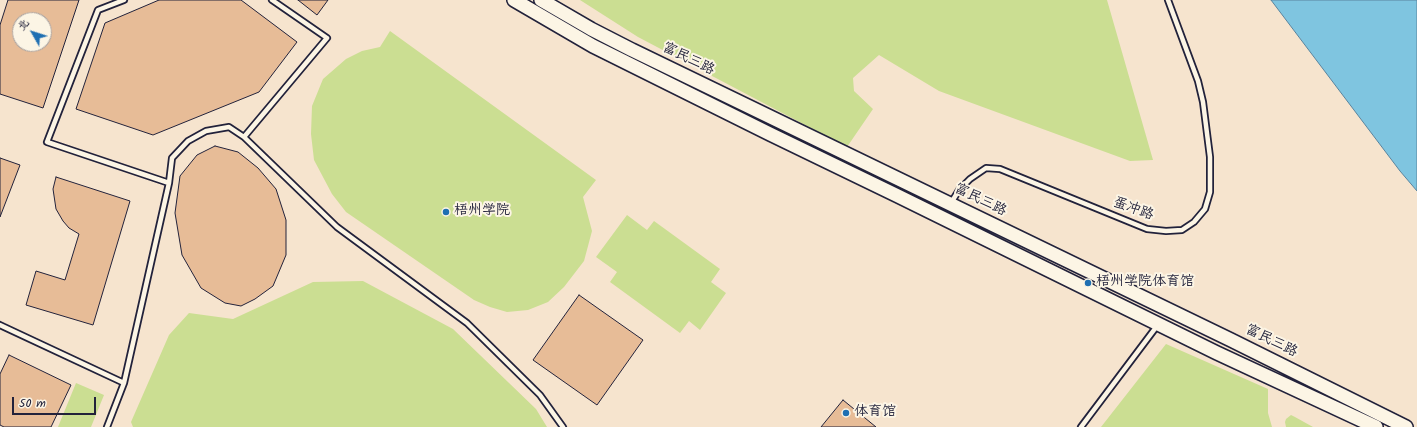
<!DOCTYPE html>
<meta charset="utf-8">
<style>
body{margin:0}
#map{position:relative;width:1417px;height:427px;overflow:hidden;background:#f6e4ce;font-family:Kalam,"LXGW WenKai TC",sans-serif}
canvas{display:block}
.north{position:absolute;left:12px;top:12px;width:40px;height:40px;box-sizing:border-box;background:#fcf5e5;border:1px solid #a5a1a1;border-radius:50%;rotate:309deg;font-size:11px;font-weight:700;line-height:16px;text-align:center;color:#22223b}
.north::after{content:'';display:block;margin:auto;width:14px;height:18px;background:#1f6fb2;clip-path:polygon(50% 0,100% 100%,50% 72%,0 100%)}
.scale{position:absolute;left:12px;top:397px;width:84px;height:18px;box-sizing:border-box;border:2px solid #22223b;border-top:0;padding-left:5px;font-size:12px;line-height:14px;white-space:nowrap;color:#22223b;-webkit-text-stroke:3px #fcf5e5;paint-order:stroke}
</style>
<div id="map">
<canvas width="1417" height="427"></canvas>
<div class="north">北</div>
<div class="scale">50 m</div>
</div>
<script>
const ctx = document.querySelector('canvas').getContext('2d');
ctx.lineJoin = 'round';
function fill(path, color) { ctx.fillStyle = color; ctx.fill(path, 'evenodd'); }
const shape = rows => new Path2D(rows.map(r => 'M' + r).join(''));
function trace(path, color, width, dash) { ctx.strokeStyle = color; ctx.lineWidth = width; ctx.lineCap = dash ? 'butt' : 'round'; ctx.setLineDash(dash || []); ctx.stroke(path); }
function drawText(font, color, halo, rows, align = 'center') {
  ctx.font = font + ' Kalam,"LXGW WenKai TC",sans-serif'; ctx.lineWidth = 4; ctx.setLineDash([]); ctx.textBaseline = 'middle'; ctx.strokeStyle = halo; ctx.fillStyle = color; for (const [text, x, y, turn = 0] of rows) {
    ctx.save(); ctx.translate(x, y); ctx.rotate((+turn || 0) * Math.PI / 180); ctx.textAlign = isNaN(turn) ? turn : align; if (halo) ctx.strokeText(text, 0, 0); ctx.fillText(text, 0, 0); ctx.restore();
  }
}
fill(shape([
 [580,0,1107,0,1153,160,1130,161,939,91,879,55,853,78,854,91,873,109,847,147,638,37],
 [390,31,596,180,583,197,592,231,584,261,564,287,548,302,528,310,507,312,490,307,474,300,346,212,332,194,314,160,311,134,312,106,323,79,346,59,362,51,380,47],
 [627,215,647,230,654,221,720,269,711,282,726,293,700,330,689,321,680,333,610,282,617,272,596,257],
 [363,281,453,329,536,409,547,427,133,427,131,422,169,335,189,313,233,319,313,282],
 [1166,344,1268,389,1268,413,1272,427,1101,427],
 [76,383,104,395,91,427,58,427],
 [1291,415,1295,417,1313,427,1286,427,1285,422,1286,419]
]), '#cbde92');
const water = shape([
 [1271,0,1417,0,1417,191,1400,171,1271,0]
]);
fill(water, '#7fc5e0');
trace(water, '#5a849e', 1);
const building = shape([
 [8,0,79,0,43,108,0,94,0,25,8,0],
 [20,20,44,20,44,44,20,44,20,20],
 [159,0,241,0,297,42,259,92,153,135,76,109,105,23,159,0],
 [298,0,328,0,317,15,298,0],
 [215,146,238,152,258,168,276,189,286,220,286,255,273,286,255,299,241,306,225,303,201,288,182,255,175,213,180,176,197,155,215,146],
 [0,158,20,165,0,217,0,158],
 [56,177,130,201,93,325,26,305,36,271,65,280,79,234,69,228,63,221,56,209,53,189,56,177],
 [579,295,643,340,597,405,533,360,579,295],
 [9,355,71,385,51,427,4,427,0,425,0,374,9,355],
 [843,400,876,427,821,427,843,400]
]);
fill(building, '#e7bc97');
trace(building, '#22223b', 1);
const lane = shape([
 [124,0,98,10,47,142,169,183],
 [244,137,327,38,272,0],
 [951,203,959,190,970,179,986,168,1000,169,1147,229,1166,231,1182,230,1194,222,1205,209,1210,192,1210,157,1203,102,1198,81,1168,0],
 [0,325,124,383],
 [107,427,124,383,169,183,172,158,188,141,206,131,229,127,244,137,337,227,467,323,540,395,563,427],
 [1081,427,1157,326]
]);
const secondary = shape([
 [514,0,593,46,770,134,896,195,1217,353,1376,427],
 [541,0,591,29,632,50,1231,340,1406,427]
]);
trace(lane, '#22223b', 8);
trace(secondary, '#22223b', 16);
trace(lane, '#fcf5e5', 4.5);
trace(secondary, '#fcf5e5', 13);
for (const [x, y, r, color] of [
 [446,212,4,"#1f6fb2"],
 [1088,283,4,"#1f6fb2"],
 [846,413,4,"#1f6fb2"]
]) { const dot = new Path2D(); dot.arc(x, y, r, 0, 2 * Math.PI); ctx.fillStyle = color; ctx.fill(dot); trace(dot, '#fcf5e5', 1.5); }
drawText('14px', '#22223b', '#fcf5e5', [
 ["富民三路",688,60,26],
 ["富民三路",980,201,26],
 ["蛋冲路",1133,210,20],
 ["富民三路",1271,342,26]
]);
drawText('14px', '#22223b', '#fcf5e5', [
 ["梧州学院",454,212],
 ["梧州学院体育馆",1096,283],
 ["体育馆",854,413]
], 'left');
</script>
